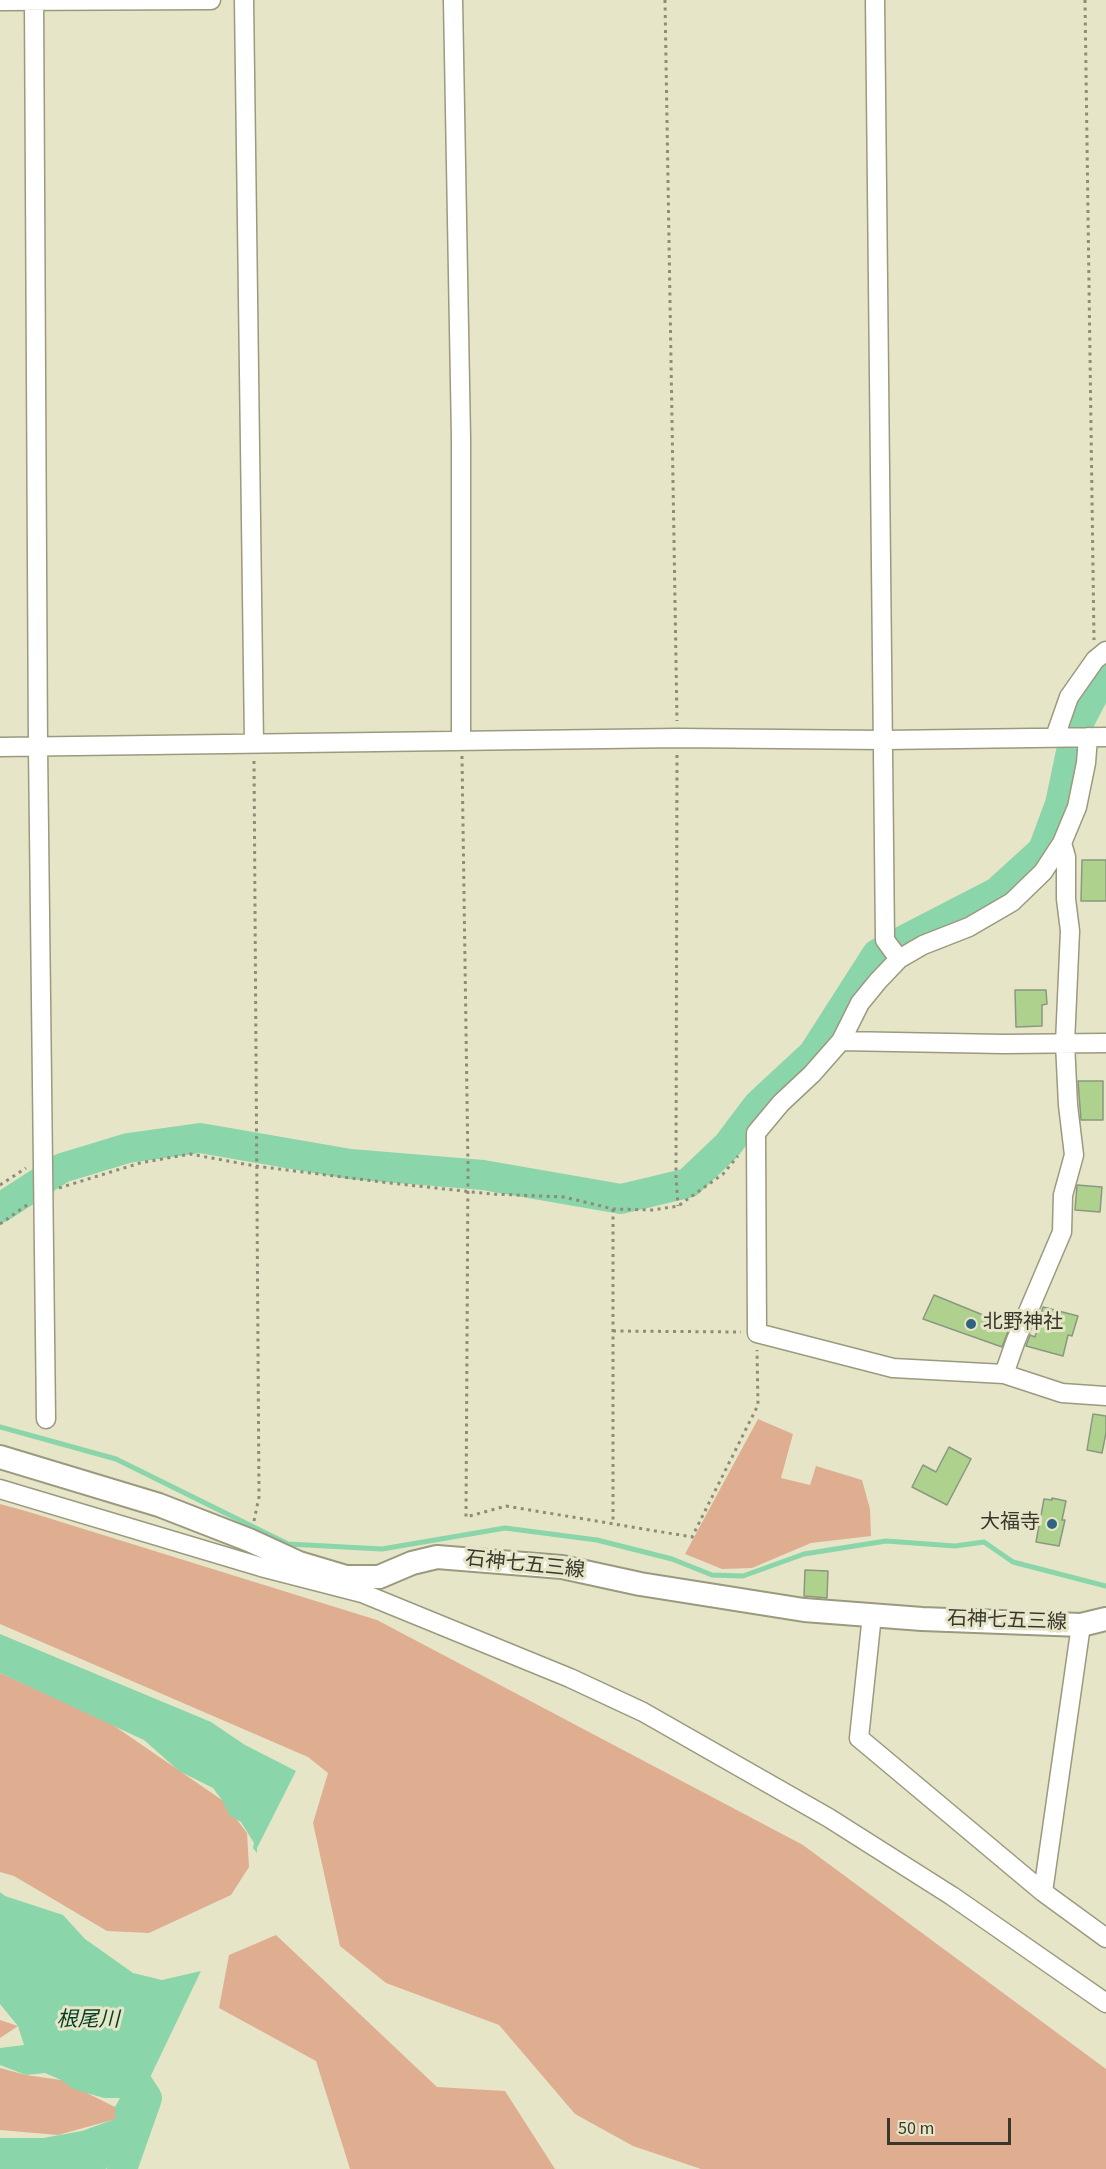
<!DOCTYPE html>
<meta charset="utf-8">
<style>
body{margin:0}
#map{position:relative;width:1106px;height:2169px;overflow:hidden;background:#e7e5c8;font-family:"Source Sans 3",sans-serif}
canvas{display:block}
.scale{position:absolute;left:887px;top:2118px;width:124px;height:27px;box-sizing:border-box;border:3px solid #38372c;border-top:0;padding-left:8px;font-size:18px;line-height:21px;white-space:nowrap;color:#38372c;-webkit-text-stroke:4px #e7e5c8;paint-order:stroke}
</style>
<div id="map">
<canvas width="1106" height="2169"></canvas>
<div class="scale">50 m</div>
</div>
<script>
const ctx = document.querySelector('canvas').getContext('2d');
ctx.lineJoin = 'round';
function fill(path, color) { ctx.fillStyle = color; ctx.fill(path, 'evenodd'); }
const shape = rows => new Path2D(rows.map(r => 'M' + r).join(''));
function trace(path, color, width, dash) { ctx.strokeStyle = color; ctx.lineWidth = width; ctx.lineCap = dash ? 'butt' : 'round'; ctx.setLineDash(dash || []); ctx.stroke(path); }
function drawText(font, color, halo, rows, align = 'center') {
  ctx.font = font + ' "Source Sans 3","Noto Sans JP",sans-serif'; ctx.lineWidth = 6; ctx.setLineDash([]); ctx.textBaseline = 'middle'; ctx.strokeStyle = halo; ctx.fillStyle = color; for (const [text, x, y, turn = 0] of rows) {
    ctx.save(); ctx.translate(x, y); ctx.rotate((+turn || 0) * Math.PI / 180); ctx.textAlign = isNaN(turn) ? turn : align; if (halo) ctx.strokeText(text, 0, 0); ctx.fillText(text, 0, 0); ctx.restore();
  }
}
fill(shape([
 [758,1419,793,1434,781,1478,810,1485,816,1466,862,1480,870,1509,871,1536,811,1543,752,1568,722,1569,685,1554],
 [0,1504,29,1512,377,1620,803,1845,1106,2069,1106,2169,701,2169,633,2146,575,2114,499,2025,386,1983,340,1946,313,1823,328,1773,308,1757,0,1624],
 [0,1673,110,1723,222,1800,247,1833,249,1867,231,1895,149,1933,107,1931,14,1876,0,1872],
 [276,1935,437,2087,505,2091,555,2169,350,2169,316,2061,219,2008,229,1955],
 [0,2020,18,2026,0,2038],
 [0,2068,26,2075,61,2080,115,2107,116,2119,58,2135,0,2130]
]), '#dfae91');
fill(shape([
 [0,1634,211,1722,245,1745,296,1771,257,1848,257,1853,253,1848,254,1843,241,1822,230,1816,222,1800,213,1788,179,1771,144,1740,0,1673],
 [0,1892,5,1896,63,1915,85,1939,133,1973,162,1980,201,1971,106,2169,0,2169,0,2138,43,2138,82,2131,115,2119,115,2107,120,2098,104,2098,73,2089,61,2080,45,2073,26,2075,0,2065,0,2048,24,2045,18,2026,0,2004]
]), '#8ad5a9');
trace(shape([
 [0,1427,116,1459,288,1544,382,1549,505,1528,597,1540,672,1559,712,1575,743,1576,804,1554,886,1541,955,1546,984,1542,1013,1562,1106,1586]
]), '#8ad5a9', 5);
trace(shape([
 [0,1208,62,1168,128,1148,200,1138,350,1164,483,1175,621,1199,688,1183,727,1146,758,1105,813,1054,877,954,997,892,1043,850,1060,804,1076,728,1100,682,1106,676],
 [122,2059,147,2098,122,2169]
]), '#8ad5a9', 30);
const building = shape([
 [1082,860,1106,860,1106,901,1081,901,1082,860],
 [1015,990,1046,990,1047,1004,1042,1005,1042,1026,1016,1027,1015,990],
 [1078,1081,1103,1081,1103,1120,1081,1120,1078,1081],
 [1077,1185,1102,1187,1100,1212,1075,1210,1077,1185],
 [934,1295,1010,1326,1002,1347,923,1319,934,1295],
 [1043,1307,1078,1316,1072,1336,1068,1335,1063,1356,1026,1346,1030,1335,1035,1337,1043,1307],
 [1093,1414,1106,1416,1106,1433,1102,1453,1087,1450,1093,1414],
 [949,1447,971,1459,947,1505,912,1487,923,1465,936,1472,949,1447],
 [1052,1498,1066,1501,1062,1520,1065,1520,1059,1546,1036,1542,1044,1499,1052,1500,1052,1498],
 [805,1570,828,1571,827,1598,804,1596,805,1570]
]);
fill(building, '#aed28e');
trace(building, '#8b9880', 1.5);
const minor = shape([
 [34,0,38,747,46,1419],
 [244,0,254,743],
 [453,0,461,438,461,740],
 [875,0,885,940,899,959],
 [0,1,211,0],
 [1055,737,1069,697,1095,660,1106,651],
 [1088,737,1086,763,1077,807,1062,843,1043,872,1012,902,969,927,923,945,899,959,878,981,860,1003,841,1041,812,1074,781,1103,756,1133,757,1333,893,1368,1004,1374,1062,1393,1106,1396],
 [0,747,678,738,884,740,1106,737],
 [841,1041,1003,1044,1106,1043],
 [1004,1374,1016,1340,1062,1232,1063,1195,1074,1155,1068,1105,1065,1043,1070,931,1066,899,1066,857,1062,843],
 [0,1489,261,1567,362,1593,570,1678,643,1712,829,1818,952,1896,1106,2003],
 [872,1615,859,1738,1043,1892,1106,1938],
 [1043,1892,1081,1625]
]);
const major = shape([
 [0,1457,159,1505,249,1540,299,1563,346,1577,379,1577,412,1563,437,1557,562,1567,640,1584,804,1610,922,1619,1081,1625,1106,1619]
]);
trace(minor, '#9b997e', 21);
trace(major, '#9b997e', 26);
trace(shape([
 [665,0,677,721],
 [1085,0,1094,640],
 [677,755,676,1176,678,1206],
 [462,756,468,1167,466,1517,506,1506,692,1537,758,1405,757,1350],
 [0,1185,26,1168],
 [59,1188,140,1163,190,1154,255,1166,390,1183,491,1194,564,1197,613,1209,653,1210,678,1206,723,1174,738,1156],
 [613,1209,613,1522],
 [0,1224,27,1205],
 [613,1331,741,1332],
 [254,1521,259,1497,254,760]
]), '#8d8c78', 3, [3, 4.5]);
trace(minor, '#fff', 18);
trace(major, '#fff', 22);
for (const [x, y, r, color] of [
 [971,1324,6,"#326482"],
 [1052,1524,6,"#326482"]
]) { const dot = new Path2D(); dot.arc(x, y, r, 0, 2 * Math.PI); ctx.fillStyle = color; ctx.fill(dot); trace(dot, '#e7e5c8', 2); }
drawText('20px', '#38372c', '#e7e5c8', [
 ["北野神社",983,1324],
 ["大福寺",1040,1524,"right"]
], 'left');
drawText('20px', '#38372c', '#e7e5c8', [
 ["石神七五三線",525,1566,6],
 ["石神七五三線",1007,1622,2]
]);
drawText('italic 21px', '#003f23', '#e7e5c8', [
 ["根尾川",88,2021]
]);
</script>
